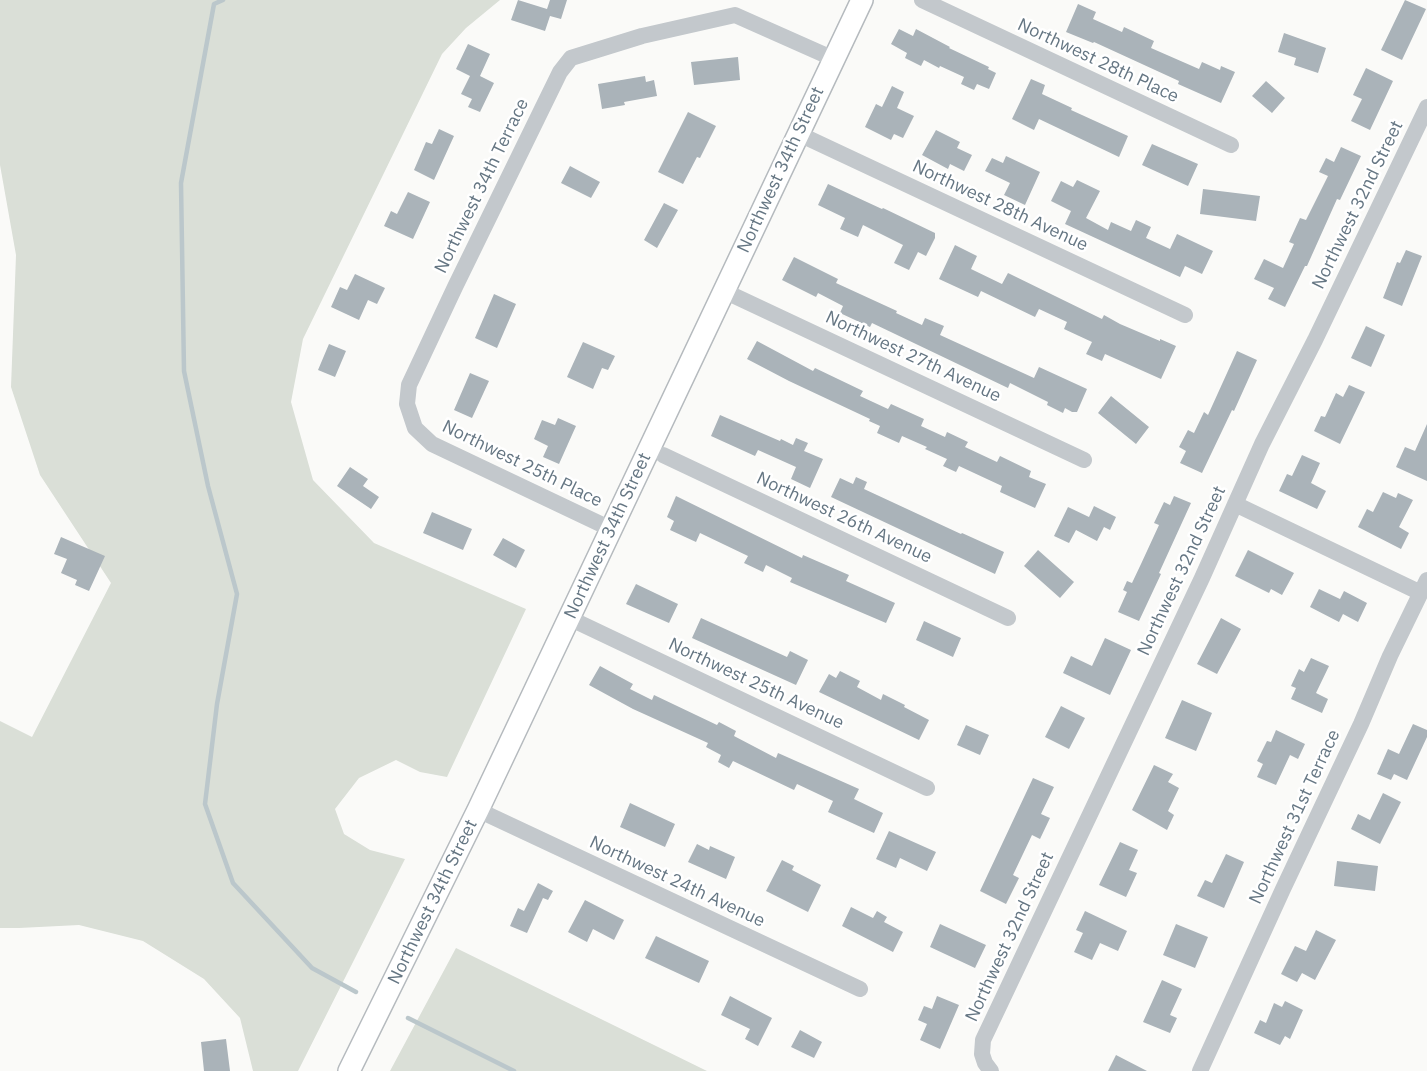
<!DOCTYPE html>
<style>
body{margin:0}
canvas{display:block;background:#fafaf8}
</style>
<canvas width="1427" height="1071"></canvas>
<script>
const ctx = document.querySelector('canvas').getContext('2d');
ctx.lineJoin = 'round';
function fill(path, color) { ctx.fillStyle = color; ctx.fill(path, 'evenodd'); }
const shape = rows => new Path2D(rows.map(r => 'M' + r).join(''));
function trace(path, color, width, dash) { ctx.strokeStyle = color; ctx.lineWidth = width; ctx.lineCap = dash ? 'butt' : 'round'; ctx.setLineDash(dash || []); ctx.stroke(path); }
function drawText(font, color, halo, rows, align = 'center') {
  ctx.font = font + ' "IBM Plex Sans",sans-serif'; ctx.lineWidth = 5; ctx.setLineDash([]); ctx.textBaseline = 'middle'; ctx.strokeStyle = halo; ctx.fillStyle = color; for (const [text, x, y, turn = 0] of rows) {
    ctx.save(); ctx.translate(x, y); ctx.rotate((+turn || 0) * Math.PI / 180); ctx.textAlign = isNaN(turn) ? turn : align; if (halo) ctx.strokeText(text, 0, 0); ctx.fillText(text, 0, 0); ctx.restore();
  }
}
fill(shape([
 [0,0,500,0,466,28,442,54,303,339,291,402,313,480,374,543,526,609,447,777,420,772,396,760,359,778,335,809,344,834,370,850,405,859,298,1071,253,1071,240,1018,204,979,143,941,79,925,19,928,0,928,0,721,32,737,111,583,40,475,11,387,16,255,0,165],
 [456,948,707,1071,390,1071]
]), '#dadfd7');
trace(shape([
 [223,0,214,4,181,183,184,371,208,486,237,594,217,704,205,804,233,883,312,968,356,992],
 [408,1018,514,1071]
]), '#bbc7cb', 4.5);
fill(shape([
 [518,0,547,9,550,0,567,0,561,19,550,16,545,31,511,20],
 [1405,0,1426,9,1402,60,1381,50],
 [1078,4,1096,12,1093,19,1122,32,1124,27,1154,41,1151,48,1199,69,1202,62,1220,70,1221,66,1235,72,1221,103,1178,84,1179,81,1094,42,1093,43,1066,32],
 [899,29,913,36,916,29,950,47,949,48,989,67,988,69,996,73,989,89,977,84,974,90,961,84,964,77,940,66,939,68,924,60,921,66,905,58,907,53,891,44],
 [1284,33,1326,48,1318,73,1294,65,1296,58,1278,52],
 [468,44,490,54,480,76,494,83,480,112,468,107,472,99,461,94,470,76,456,69],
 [738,57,740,80,694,85,691,62],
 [1366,68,1393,81,1370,130,1351,121,1362,99,1353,95],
 [645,76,646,82,654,80,657,96,624,102,625,105,602,109,598,84],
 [1031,79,1045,85,1042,94,1072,108,1071,110,1128,136,1119,157,1039,119,1034,130,1012,119],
 [1266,81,1285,98,1272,113,1252,96],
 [892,86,904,92,897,108,914,116,903,138,894,134,891,140,865,127,876,104,882,107],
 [688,112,716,126,700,158,697,157,683,184,658,172],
 [439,129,454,136,434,180,414,170,426,142,432,144],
 [936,130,960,142,957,148,972,155,964,171,950,164,948,169,922,155],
 [1152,144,1198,164,1188,186,1142,165],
 [1341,147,1361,156,1340,200,1337,199,1307,266,1305,266,1285,307,1268,299,1274,288,1254,279,1264,259,1283,268,1294,244,1289,242,1300,218,1306,220,1328,176,1319,172,1326,158,1334,162],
 [1006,156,1040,172,1025,205,1004,195,1010,183,985,171,992,158,1003,163],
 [570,166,600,182,591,198,561,183],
 [1077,180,1100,191,1086,218,1108,230,1111,222,1131,231,1136,220,1151,227,1146,238,1170,249,1177,234,1213,251,1202,274,1185,266,1180,277,1065,224,1071,211,1051,201,1061,181,1073,187],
 [828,184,882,209,883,208,935,233,935,238,926,256,918,252,909,270,894,263,903,245,863,225,858,237,840,229,845,218,818,205],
 [1203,189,1260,196,1256,221,1200,214],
 [408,192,430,202,413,239,384,226,391,211,397,214],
 [664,203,678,210,657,248,644,240],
 [955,245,977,256,971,269,1002,284,1008,273,1102,319,1104,315,1120,324,1160,341,1160,339,1176,346,1161,379,1105,354,1102,361,1086,354,1092,342,1064,329,1067,322,1039,309,1035,317,981,291,978,297,939,279],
 [1406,250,1422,256,1402,306,1383,298,1397,262,1400,263],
 [794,257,838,279,836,283,897,311,896,313,922,325,925,318,944,326,940,335,1034,378,1039,367,1087,389,1077,412,1072,412,1065,408,1063,413,1047,405,1048,402,1010,383,1008,388,872,323,870,327,840,313,843,306,818,293,816,297,782,280],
 [355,274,385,288,377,304,368,300,359,320,331,307,340,287,347,290],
 [494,294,516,304,497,348,475,338],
 [1366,326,1385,335,1371,367,1351,358],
 [757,341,813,371,815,368,863,391,860,396,888,409,891,404,924,419,921,426,945,437,947,432,968,442,965,447,997,462,1000,456,1031,471,1029,477,1046,484,1035,508,1000,492,1002,486,959,466,956,472,943,466,947,459,925,449,927,447,902,436,899,443,877,433,880,426,869,421,870,419,789,381,747,359],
 [583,342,615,356,608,370,602,368,593,389,567,377],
 [329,344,346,351,335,377,318,370],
 [1237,351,1257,360,1234,411,1232,410,1202,473,1180,463,1186,451,1179,447,1188,430,1194,433,1204,412,1208,415],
 [470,373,489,381,472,418,454,410],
 [1349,385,1365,392,1340,444,1314,431,1321,416,1325,417,1336,393,1343,397],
 [1111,396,1149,427,1136,444,1098,413],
 [720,415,780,441,781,439,793,445,796,438,808,443,804,451,823,459,810,488,791,479,796,467,758,450,755,456,711,436],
 [558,418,576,426,559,464,543,457,548,446,534,439,542,420,555,425],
 [1427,424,1427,481,1396,467,1405,447,1415,451],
 [1302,455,1320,463,1311,483,1326,491,1317,509,1279,491,1287,474,1292,476],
 [350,467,368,479,363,486,379,497,371,509,337,486],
 [856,477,867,482,864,489,961,534,962,533,1004,552,995,574,831,497,840,478,853,484],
 [1383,492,1396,498,1398,493,1413,500,1399,527,1409,533,1401,549,1358,527,1367,509,1373,512],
 [676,496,802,558,803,555,849,575,846,581,895,603,886,623,790,582,792,578,766,565,763,572,744,563,748,556,700,533,696,542,670,530,674,521,667,517],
 [1174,496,1191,503,1159,573,1161,574,1139,621,1118,612,1127,592,1123,590,1127,581,1132,583,1141,564,1159,525,1154,523,1164,502,1170,505],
 [1094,506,1116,517,1110,530,1104,527,1097,541,1076,530,1069,543,1054,536,1068,507,1089,517],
 [432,512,472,529,463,550,423,533],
 [61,537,105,556,89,591,75,585,77,580,61,573,67,559,54,554],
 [503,538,525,550,516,568,493,555],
 [1038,550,1074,582,1060,598,1024,566],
 [1248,550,1294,573,1282,595,1271,589,1269,593,1235,576],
 [636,584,678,604,669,623,626,604],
 [1319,589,1340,599,1344,591,1367,603,1358,622,1343,614,1339,622,1310,607],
 [701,618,787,657,790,651,808,660,796,685,692,638],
 [1221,618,1241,629,1217,674,1197,664],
 [924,621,961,638,953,657,916,640],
 [1105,638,1131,650,1110,695,1063,673,1071,656,1092,666],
 [1311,658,1329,666,1316,693,1328,699,1322,713,1291,699,1296,688,1291,686,1299,669,1304,672],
 [600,666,633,684,630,689,652,700,654,695,717,725,719,722,736,731,734,736,776,758,778,753,859,789,854,799,883,813,874,833,828,812,833,801,797,784,794,790,733,761,729,768,718,762,721,755,706,747,708,743,633,709,589,685],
 [840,671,860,681,857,687,881,700,883,694,905,705,904,707,929,720,919,740,819,692,829,674,836,678],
 [1182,700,1212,713,1196,751,1165,738],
 [1061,706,1085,718,1069,749,1045,737],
 [1413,724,1427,730,1427,737,1407,780,1394,774,1391,780,1377,774,1388,749,1399,754],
 [966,725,989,735,980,755,957,745],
 [1276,730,1305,744,1298,759,1290,755,1276,785,1257,777,1263,764,1257,761,1267,741,1271,742],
 [1154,765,1173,774,1168,782,1179,788,1168,811,1174,815,1167,830,1132,810],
 [1033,778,1054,787,1041,814,1050,818,1040,839,1032,835,1013,875,1019,878,1006,904,980,891],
 [1383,793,1401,802,1380,844,1351,829,1358,814,1370,820],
 [630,803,675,824,665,847,620,827],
 [889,831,936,852,927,871,900,858,896,868,876,859],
 [1120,842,1138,850,1129,870,1137,873,1126,897,1099,885],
 [697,844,709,850,710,846,735,857,726,879,688,862],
 [1226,854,1244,862,1224,908,1197,896,1205,880,1212,883],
 [782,860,794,866,792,870,821,885,808,912,766,891],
 [1337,861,1378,866,1375,891,1334,886],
 [538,883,553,891,548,900,543,898,527,933,510,926,518,908,524,911],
 [585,900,624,920,614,940,593,929,587,942,568,932],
 [851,907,873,918,877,911,887,917,884,922,903,932,893,952,842,926],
 [1085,911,1127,931,1118,951,1100,943,1092,960,1074,952,1083,933,1076,930],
 [940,924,986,945,975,968,930,947],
 [1176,924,1208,937,1195,968,1163,955],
 [1316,930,1336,940,1315,980,1302,973,1297,982,1281,974,1295,946,1306,951],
 [656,936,709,961,699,983,645,958],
 [1162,980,1182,989,1170,1015,1177,1018,1170,1033,1143,1022],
 [730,996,772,1018,758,1046,745,1039,750,1029,721,1015],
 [937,996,959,1005,940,1049,920,1040,927,1024,918,1020,924,1006,932,1009],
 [1285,1001,1303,1010,1290,1039,1285,1036,1280,1045,1254,1033,1260,1020,1266,1023,1274,1003,1282,1007],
 [800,1030,822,1042,814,1058,791,1047],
 [226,1039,230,1071,204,1071,201,1042],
 [1116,1055,1147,1071,1108,1071]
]), '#aab3b9');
const major = shape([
 [349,1071,478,810,862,0]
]);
trace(major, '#b5babe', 24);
trace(shape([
 [922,0,1231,145],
 [799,134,1185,315],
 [724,291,1084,460],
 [663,455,1008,618],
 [1235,504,1421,593],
 [611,529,432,444,415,428,407,404,409,385,455,287,560,72,571,58,642,36,735,15,834,59],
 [569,618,927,788],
 [478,810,860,989],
 [991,1071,985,1063,982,1054,983,1040,1202,578,1262,444,1315,340,1427,107],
 [1200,1071,1283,889,1361,724,1390,656,1427,580]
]), '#c3c8cc', 16);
trace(major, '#fff', 21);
drawText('18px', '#657683', '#fff', [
 ["Northwest 28th Place",1098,61,25],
 ["Northwest 34th Street",781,170,-65],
 ["Northwest 34th Terrace",482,186,-64],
 ["Northwest 32nd Street",1358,205,-64],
 ["Northwest 28th Avenue",1000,206,25],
 ["Northwest 27th Avenue",913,357,25],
 ["Northwest 25th Place",522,464,26],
 ["Northwest 26th Avenue",844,518,25],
 ["Northwest 34th Street",608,536,-65],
 ["Northwest 32nd Street",1182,571,-65],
 ["Northwest 25th Avenue",756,684,25],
 ["Northwest 31st Terrace",1295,817,-65],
 ["Northwest 24th Avenue",677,882,25],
 ["Northwest 34th Street",433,902,-64],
 ["Northwest 32nd Street",1010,937,-65]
]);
</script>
